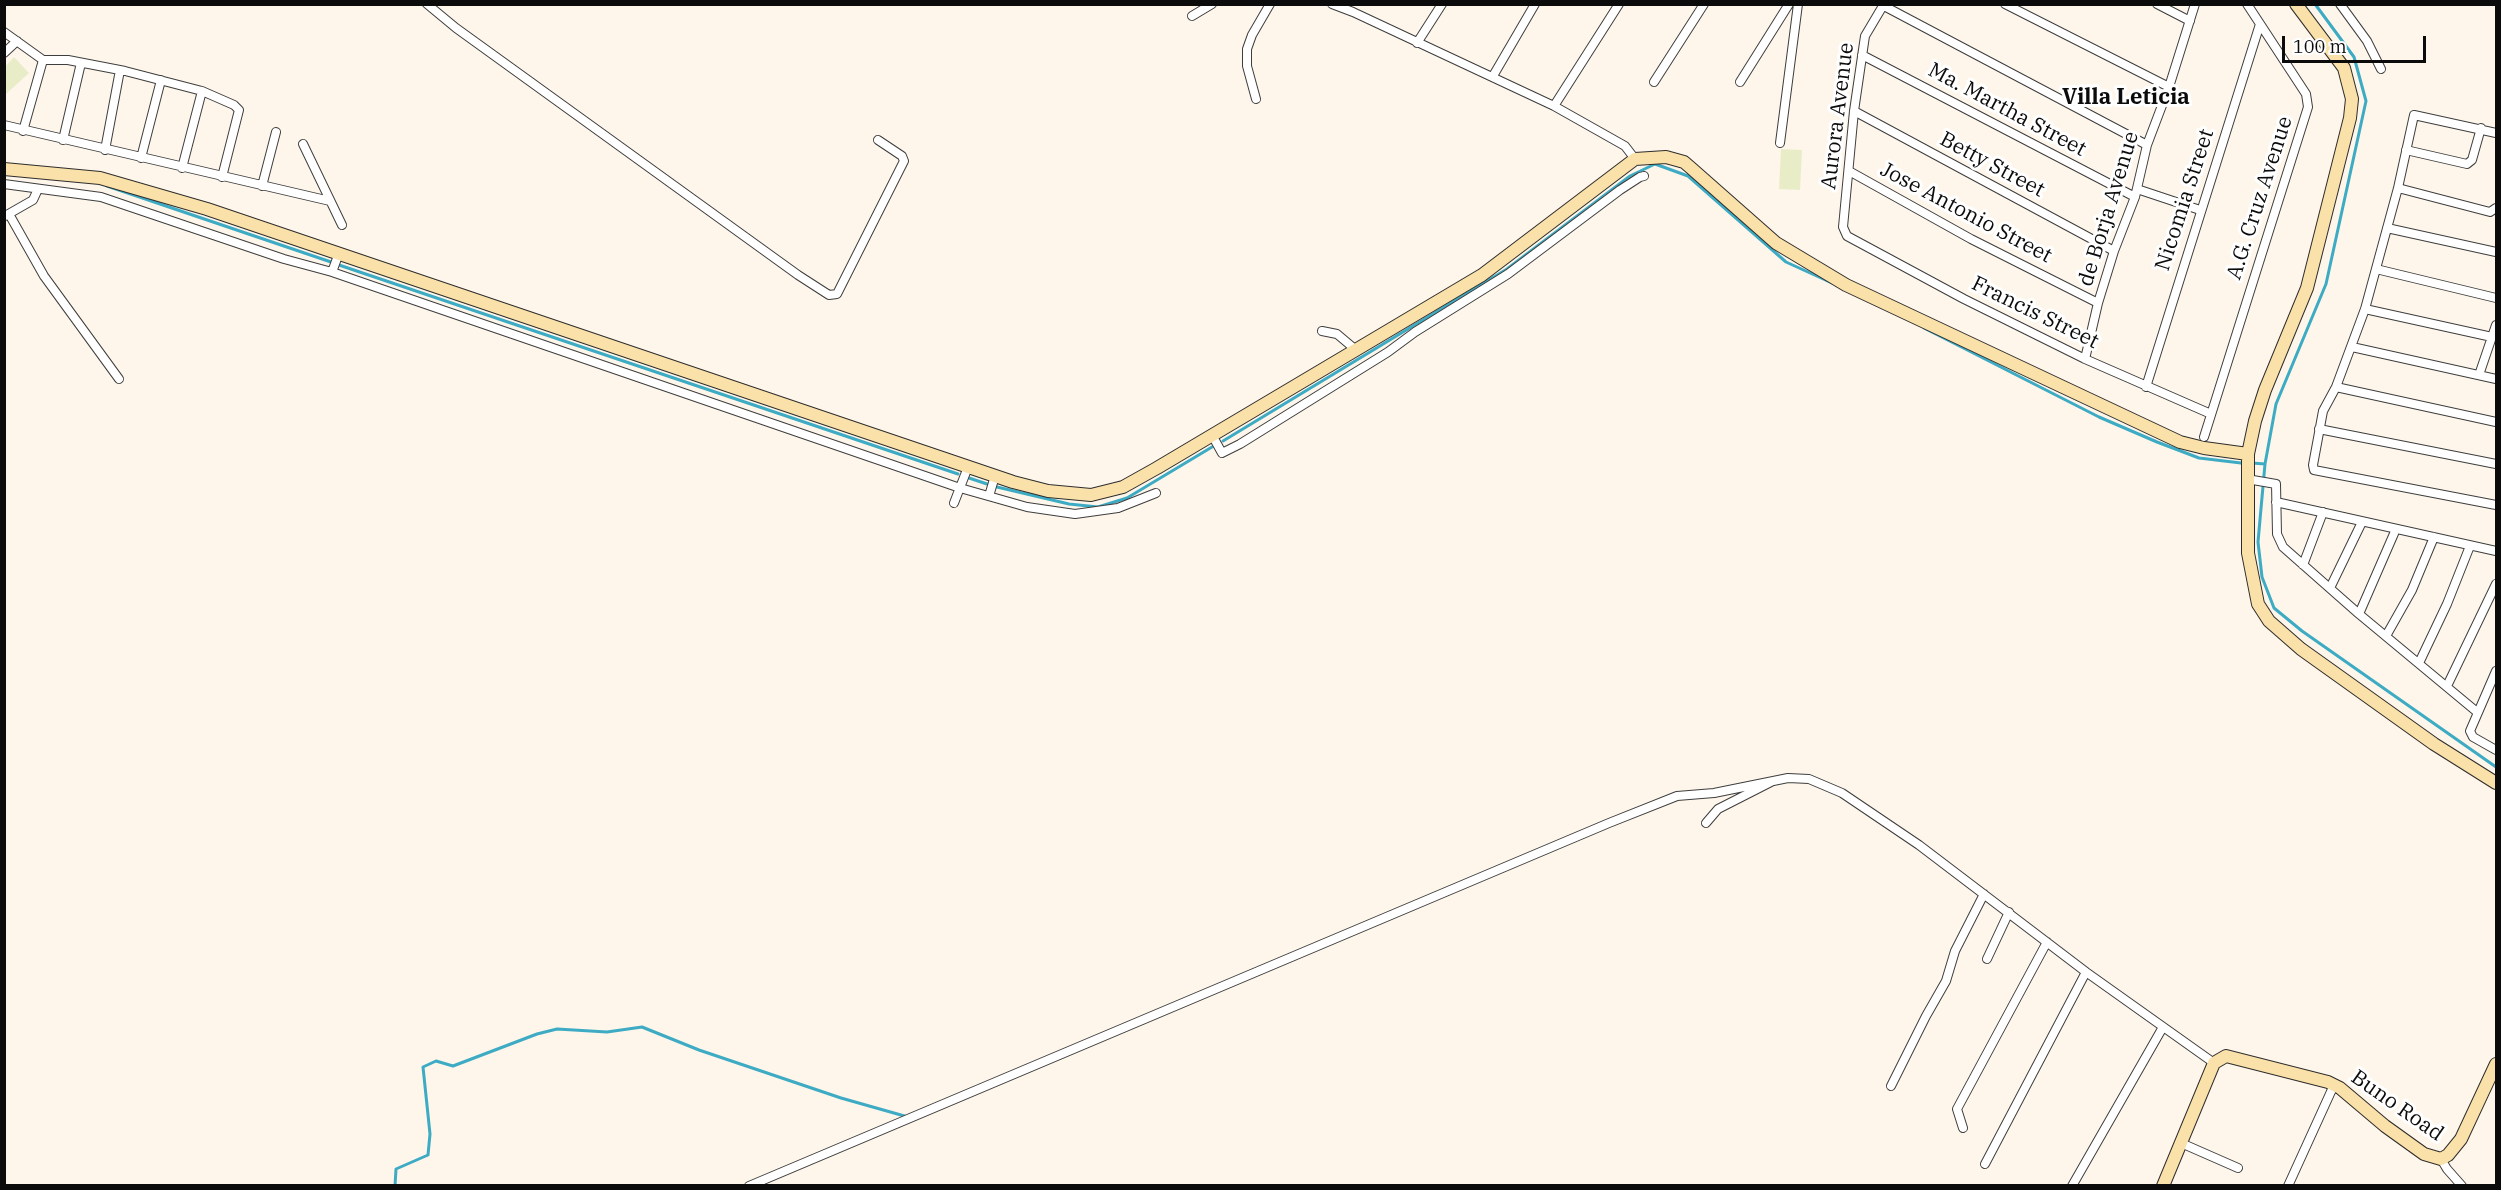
<!DOCTYPE html>
<style>
body{margin:0}
#map{position:relative;width:2501px;height:1190px;overflow:hidden;background:#fef6ea;font-family:"IBM Plex Serif",serif}
canvas{display:block}
.frame{position:absolute;inset:0;border:6px solid #0b0b0b;pointer-events:none}
.scale{position:absolute;left:2282px;top:36px;width:144px;height:27px;box-sizing:border-box;border:3px solid #0b0b0b;border-top:0;padding-left:8px;font-size:18px;line-height:21px;white-space:nowrap;color:#0b0b0b;-webkit-text-stroke:4px #fff;paint-order:stroke}
</style>
<div id="map">
<canvas width="2501" height="1190"></canvas>
<div class="frame"></div>
<div class="scale">100 m</div>
</div>
<script>
const ctx = document.querySelector('canvas').getContext('2d');
ctx.lineJoin = 'round';
function fill(path, color) { ctx.fillStyle = color; ctx.fill(path, 'evenodd'); }
const shape = rows => new Path2D(rows.map(r => 'M' + r).join(''));
function trace(path, color, width, dash) { ctx.strokeStyle = color; ctx.lineWidth = width; ctx.lineCap = dash ? 'butt' : 'round'; ctx.setLineDash(dash || []); ctx.stroke(path); }
function drawText(font, color, halo, rows, align = 'center') {
  ctx.font = font + ' "IBM Plex Serif",serif'; ctx.lineWidth = 6; ctx.setLineDash([]); ctx.textBaseline = 'middle'; ctx.strokeStyle = halo; ctx.fillStyle = color; for (const [text, x, y, turn = 0] of rows) {
    ctx.save(); ctx.translate(x, y); ctx.rotate((+turn || 0) * Math.PI / 180); ctx.textAlign = isNaN(turn) ? turn : align; if (halo) ctx.strokeText(text, 0, 0); ctx.fillText(text, 0, 0); ctx.restore();
  }
}
fill(shape([
 [14,57,29,73,5,95,5,67],
 [1781,149,1802,150,1800,190,1779,189]
]), '#e8edc8');
trace(shape([
 [2315,4,2354,57,2366,101,2326,284,2276,404,2265,464,2258,542,2262,577,2274,608,2302,631,2496,767],
 [107,186,331,262],
 [339,265,958,474],
 [1924,328,2099,417,2157,442,2199,458,2241,463],
 [1223,441,1507,269,1630,176,1655,164,1688,176,1786,262,1832,283],
 [2252,463,2265,464],
 [966,477,987,484],
 [997,487,1069,504,1098,507,1127,498,1212,447],
 [395,1186,396,1169,428,1155,430,1134,423,1067,436,1061,453,1066,537,1034,557,1029,607,1032,642,1027,699,1050,841,1098,908,1117]
]), '#3eabc4', 3);
const street = shape([
 [427,4,456,28,798,275,829,295,837,294,904,161,902,156,878,140],
 [1332,4,1353,12,1554,106,1625,146,1635,159],
 [1884,4,1865,36,1854,111,1843,227,1847,236,1964,299,2085,359,2211,414],
 [2005,4,2169,87],
 [2157,4,2190,21],
 [2340,4,2367,41,2381,69],
 [1884,6,2147,145],
 [1192,16,1212,4],
 [4,32,43,60],
 [1417,43,1442,4],
 [4,53,17,41],
 [1862,55,2135,197],
 [43,60,68,60,125,71,202,91,182,168],
 [1493,76,1535,4],
 [1654,82,1704,4],
 [1740,82,1789,4],
 [202,91,234,105,239,110,222,177],
 [1256,99,1247,66,1247,49,1252,35,1270,4],
 [1554,106,1619,4],
 [1854,111,2114,251],
 [4,125,330,201],
 [23,131,43,60],
 [2496,133,2414,115,2398,188,2365,309,2336,387,2323,411,2313,465,2314,470,2496,505],
 [63,140,81,63],
 [1780,143,1798,4],
 [303,144,342,225],
 [105,150,120,70],
 [2406,150,2467,164,2472,160,2481,128],
 [141,158,161,80],
 [1849,171,1971,239,2098,303],
 [4,184,101,197,284,259,332,272,960,488,1027,507,1075,514,1118,508,1156,493],
 [262,186,276,132],
 [2398,188,2490,212,2496,208],
 [2137,189,2200,210],
 [9,214,44,276,119,379],
 [5,216,33,200,38,189],
 [2387,228,2496,252],
 [2376,269,2496,298],
 [332,272,339,253],
 [2365,309,2492,337],
 [1322,331,1337,334,1356,350],
 [2352,347,2496,379],
 [2085,359,2098,303,2114,251,2135,197,2147,145,2169,87,2195,4],
 [2479,375,2496,325],
 [2146,387,2260,24],
 [2336,387,2496,422],
 [2319,429,2496,464],
 [1212,435,1222,453,1240,444,1388,352,1415,332,1508,274,1620,190,1640,177,1644,176],
 [2204,437,2308,107,2306,94,2247,4],
 [2247,479,2276,484,2277,534,2283,547,2359,614,2477,712],
 [989,496,995,476],
 [2276,502,2496,551],
 [954,503,968,467],
 [2303,565,2323,512],
 [2330,588,2362,522],
 [2359,614,2396,529],
 [2386,636,2412,590,2434,537],
 [2419,663,2447,604,2470,546],
 [2496,671,2470,731,2473,737,2496,750],
 [2447,686,2496,584],
 [1706,823,1718,809,1771,782],
 [1987,959,2009,912],
 [1891,1086,1926,1016,1946,981,1955,951,1984,894],
 [1963,1128,1957,1109,2047,942],
 [2181,1143,2238,1168],
 [2441,1159,2447,1169,2462,1186],
 [1985,1164,2086,972],
 [749,1186,1609,823,1677,796,1714,793,1788,778,1809,779,1842,793,1919,845,2086,972,2214,1063],
 [2072,1186,2163,1027],
 [2288,1186,2334,1085]
]);
const secondary = shape([
 [2296,4,2344,68,2352,99,2350,118,2307,288,2265,390,2255,421,2248,454,2248,553,2258,604,2269,621,2301,649,2434,744,2496,783],
 [4,169,100,178,207,209,1013,482,1048,491,1091,495,1123,487,1157,468,1482,275,1635,159,1666,157,1684,162,1691,168,1776,243,1846,285,2180,442,2204,448,2248,454],
 [2163,1186,2214,1063,2226,1056,2328,1082,2340,1088,2385,1126,2424,1154,2441,1159,2448,1155,2461,1139,2496,1064]
]);
trace(street, '#3e3e3e', 10);
trace(secondary, '#2d2d2d', 14);
trace(street, '#fff', 8);
trace(secondary, '#fae0a9', 12);
drawText('21px', '#0b0b0b', '#fff', [
 ["Ma. Martha Street",2007,110,28],
 ["Aurora Avenue",1838,116,-83],
 ["Betty Street",1992,165,28],
 ["A.G. Cruz Avenue",2260,198,-72],
 ["Nicomia Street",2185,200,-72],
 ["de Borja Avenue",2109,209,-73],
 ["Jose Antonio Street",1966,213,28],
 ["Francis Street",2035,313,26],
 ["Buno Road",2397,1106,35]
]);
drawText('bold 22px', '#0b0b0b', '#fff', [
 ["Villa Leticia",2126,98]
]);
</script>
